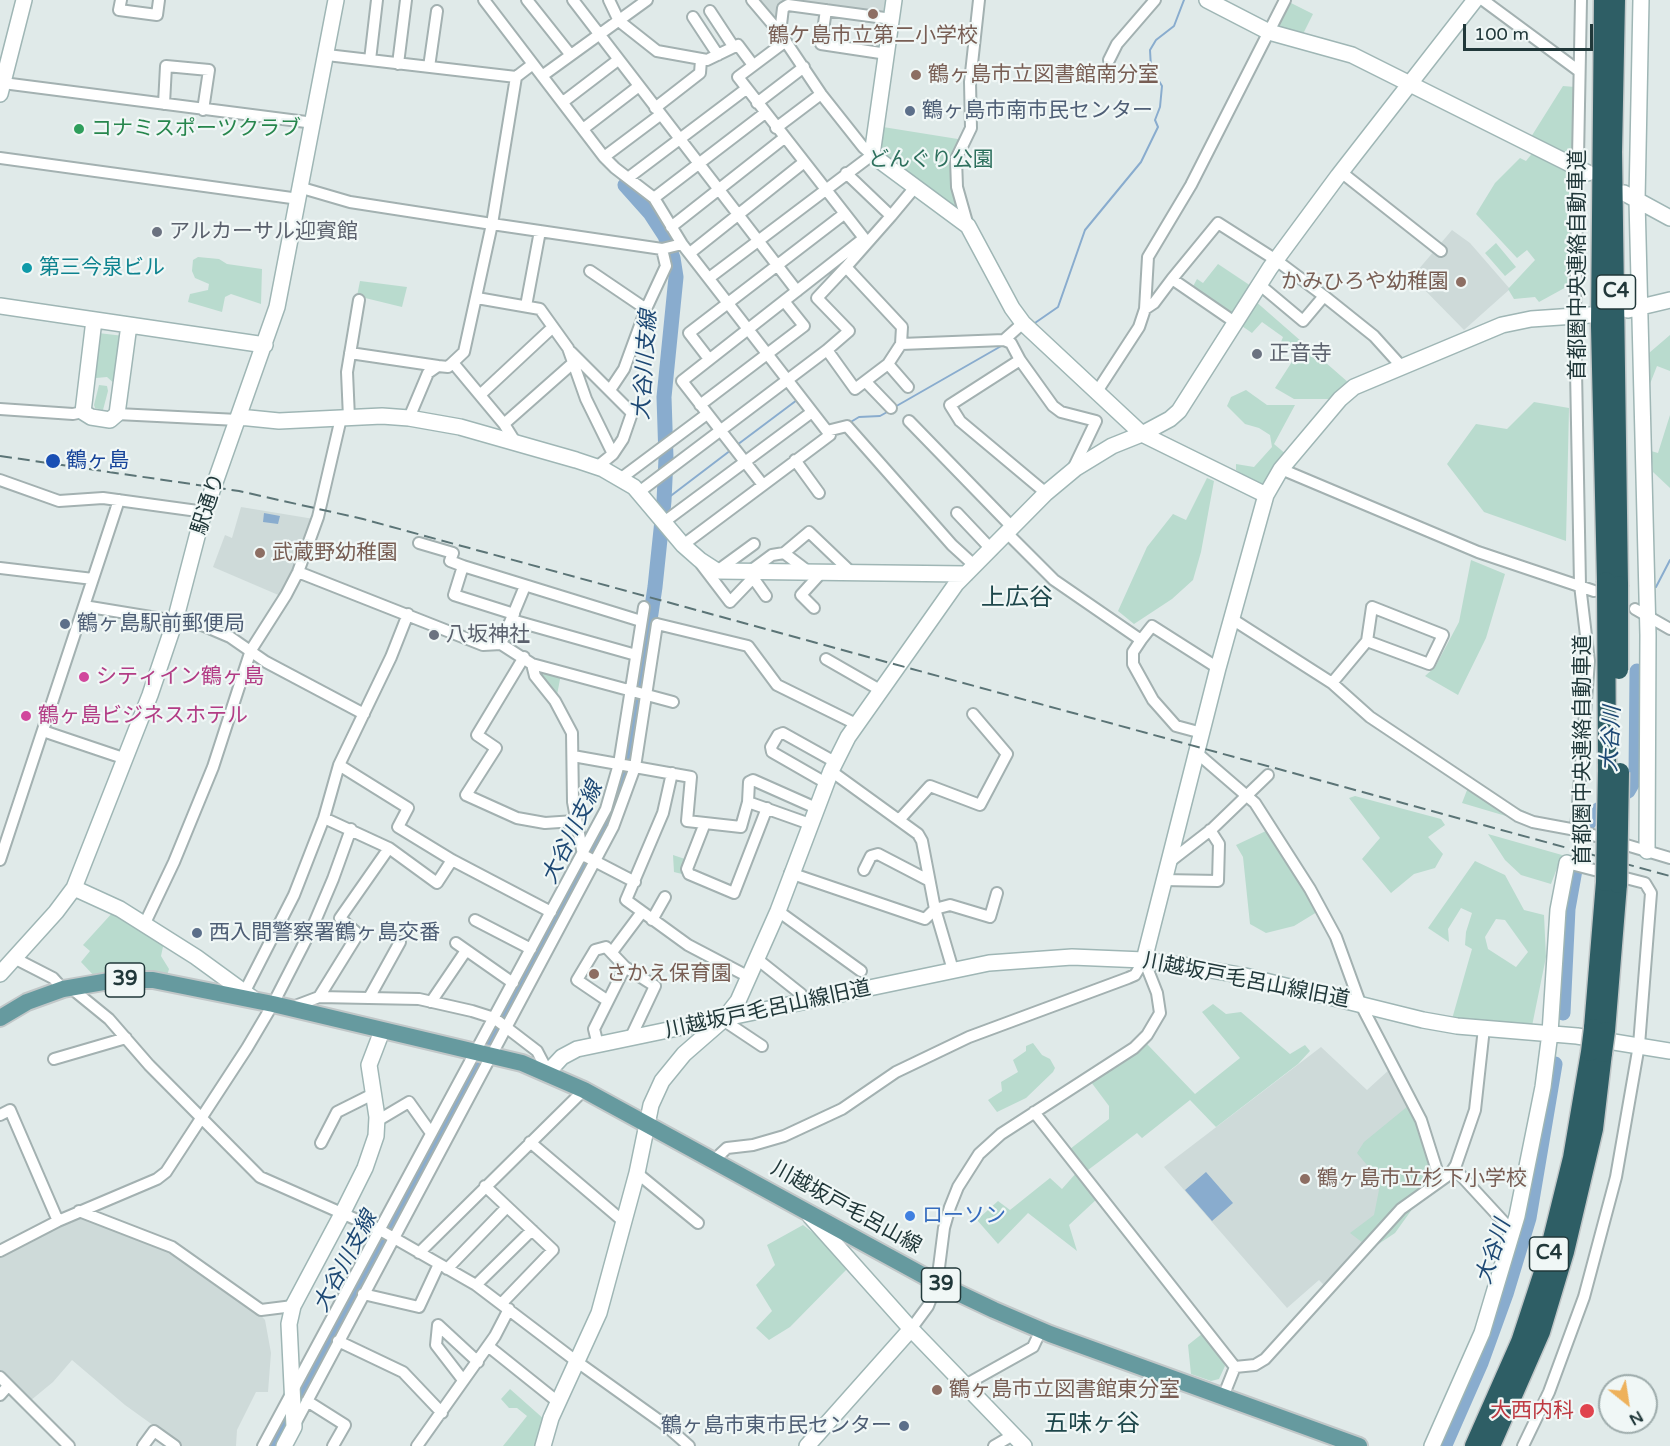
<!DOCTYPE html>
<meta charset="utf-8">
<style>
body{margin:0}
#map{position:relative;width:1670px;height:1446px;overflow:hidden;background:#e0eae9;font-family:"Varela Round",sans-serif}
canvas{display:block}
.north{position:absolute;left:1598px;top:1374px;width:60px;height:60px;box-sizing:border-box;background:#f0f7f6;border:2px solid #9dabab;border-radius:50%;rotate:150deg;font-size:16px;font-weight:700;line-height:24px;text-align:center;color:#21383a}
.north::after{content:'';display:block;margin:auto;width:21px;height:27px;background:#eeb15b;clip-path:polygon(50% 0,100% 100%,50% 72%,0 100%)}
.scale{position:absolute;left:1463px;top:24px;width:130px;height:27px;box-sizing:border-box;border:3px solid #21383a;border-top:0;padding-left:8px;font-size:18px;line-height:21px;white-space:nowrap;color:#21383a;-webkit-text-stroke:4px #f0f7f6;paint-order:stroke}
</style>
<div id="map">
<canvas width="1670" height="1446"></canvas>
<div class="north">N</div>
<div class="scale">100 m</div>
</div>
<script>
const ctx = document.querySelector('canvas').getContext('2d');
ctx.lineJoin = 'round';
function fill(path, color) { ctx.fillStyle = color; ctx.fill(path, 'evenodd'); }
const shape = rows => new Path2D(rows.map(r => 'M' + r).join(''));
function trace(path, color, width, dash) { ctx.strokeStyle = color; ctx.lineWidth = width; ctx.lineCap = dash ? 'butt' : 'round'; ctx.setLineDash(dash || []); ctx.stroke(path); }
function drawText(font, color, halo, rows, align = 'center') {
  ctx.font = font + ' "Varela Round","Noto Sans JP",sans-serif'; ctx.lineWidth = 4.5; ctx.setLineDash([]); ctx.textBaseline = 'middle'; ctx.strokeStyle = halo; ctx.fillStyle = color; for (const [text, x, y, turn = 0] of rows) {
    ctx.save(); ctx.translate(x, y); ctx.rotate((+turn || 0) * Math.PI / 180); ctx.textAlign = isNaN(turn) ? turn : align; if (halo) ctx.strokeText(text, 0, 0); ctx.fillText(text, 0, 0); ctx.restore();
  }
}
fill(shape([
 [752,0,894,0,892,19,788,5,780,33],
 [1452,230,1470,243,1510,289,1464,330,1412,277],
 [241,507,314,519,283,597,213,567,225,535,232,538],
 [1321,1047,1367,1090,1390,1069,1408,1100,1436,1177,1328,1289,1319,1280,1287,1308,1164,1167],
 [87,1217,172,1251,254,1308,265,1320,271,1353,268,1392,256,1392,237,1430,236,1446,182,1446,125,1405,72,1360,53,1382,30,1401,0,1372,0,1255,70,1219]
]), '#cedad9');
fill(shape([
 [1287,1,1313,14,1301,38,1274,28],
 [1563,86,1575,87,1575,161,1531,137],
 [883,127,964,140,956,159,960,210,889,160,880,145],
 [1534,151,1573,174,1570,285,1539,302,1535,297,1514,299,1508,289,1535,260,1527,250,1517,258,1476,214,1495,183,1520,158,1526,161],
 [1496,243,1516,267,1505,276,1485,253],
 [198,257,219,259,227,264,262,269,261,304,231,294,225,297,222,312,188,302,190,294,208,290,209,284,195,278,192,271,193,260],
 [1218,264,1251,286,1231,317,1191,290,1197,279,1203,283],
 [360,281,407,287,402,307,357,296],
 [1254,300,1349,383,1333,399,1294,399,1275,388,1297,354,1281,342,1283,337,1262,322,1252,333,1239,324],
 [98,333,124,336,117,386,107,377,96,378,92,383],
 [1670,335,1670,371,1657,366,1648,389,1649,353],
 [99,385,107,386,108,391,103,410,95,408,94,405],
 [1246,390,1267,405,1295,405,1274,444,1287,455,1263,483,1258,485,1236,470,1236,464,1254,467,1272,447,1270,435,1259,428,1245,424,1227,406,1231,397],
 [1534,402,1569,408,1566,541,1484,512,1447,464,1476,424,1507,429],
 [1670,415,1670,488,1653,472,1651,451,1658,453],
 [1207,478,1214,481,1201,552,1193,580,1172,599,1134,624,1118,611,1147,547,1173,514,1186,520],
 [1471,560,1505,574,1486,638,1458,695,1425,676,1435,667,1459,622],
 [536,667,561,674,557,695,537,677],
 [1469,785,1561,828,1560,832,1462,803],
 [1355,796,1441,819,1445,825,1428,837,1443,854,1435,868,1414,874,1391,893,1362,859,1380,838,1349,798],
 [1268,830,1317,912,1294,926,1266,933,1250,924,1243,857,1236,845],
 [1488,834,1562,855,1551,884,1521,875,1505,860],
 [673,855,688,860,682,874,674,872],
 [1475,861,1505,875,1524,910,1544,915,1546,957,1532,1026,1452,1019,1472,949,1465,945,1466,932,1472,913,1461,908,1448,929,1449,942,1428,928],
 [1496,919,1505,920,1528,952,1516,967,1488,949,1485,937],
 [114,911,164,942,161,956,169,969,167,976,96,978,81,962,90,951,83,945],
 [1213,1004,1226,1014,1241,1012,1290,1054,1305,1045,1310,1051,1298,1064,1216,1127,1190,1100,1142,1138,1137,1133,1088,1170,1070,1149,1109,1119,1109,1106,1091,1082,1147,1044,1195,1094,1240,1058,1202,1012],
 [1033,1043,1042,1055,1050,1059,1055,1068,1053,1072,1026,1098,997,1112,988,1100,1002,1091,1001,1082,1018,1072,1013,1060,1026,1051,1026,1046],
 [1408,1106,1416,1119,1435,1177,1429,1194,1413,1208,1395,1233,1377,1245,1363,1243,1350,1233,1374,1215,1379,1190,1371,1170,1357,1153,1364,1142],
 [1077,1172,1098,1198,1069,1225,1077,1251,1028,1213,998,1244,977,1220,998,1201,1010,1210,1050,1178,1062,1189],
 [803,1225,837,1251,848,1268,790,1327,769,1340,756,1328,772,1311,756,1285,775,1265,767,1245],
 [1203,1333,1220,1353,1225,1366,1219,1379,1211,1381,1191,1374,1188,1345],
 [510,1389,545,1420,537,1446,503,1446,527,1416,517,1408,509,1408,501,1399]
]), '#b9dbce');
fill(shape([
 [264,513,280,516,278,524,263,522],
 [1206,1172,1233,1203,1212,1221,1185,1190]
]), '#89acce');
trace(shape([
 [1032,325,1058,307,1085,230,1141,162,1158,127,1155,120,1160,107,1162,86,1151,68,1150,50,1156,40,1174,26,1184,0],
 [893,408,1003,345],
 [849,423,859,417,880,416,889,411],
 [737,445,797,400],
 [664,501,731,450],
 [1656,587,1670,560]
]), '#89acce', 2);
trace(shape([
 [1587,825,1598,810,1628,791,1636,777,1637,671],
 [1563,1013,1568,909,1575,870],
 [1445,1445,1481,1363,1506,1294,1529,1218,1555,1064],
 [273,1446,610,817,627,771,655,587,664,501,666,458,664,397,676,277,673,258,665,236,650,213,625,185]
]), '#89acce', 15);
const street = shape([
 [121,0,119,10,157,15,159,0],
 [484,0,604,157,615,168,654,198,682,244,827,431],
 [527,0,570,54],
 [573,0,797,291],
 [609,0,619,21,657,51,707,60,738,45,753,65],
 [1483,0,1579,71],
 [1581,0,1575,316,1580,585,1589,661,1576,830,1670,858],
 [826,10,821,44,887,54],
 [710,11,733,46],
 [693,17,718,55],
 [780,33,783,8,788,5,892,19],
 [786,41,738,77,867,242],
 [327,55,516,77,533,64],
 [370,60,377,0],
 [1109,60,1117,44,1155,0],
 [398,64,406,0],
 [429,67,437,11],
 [542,76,647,0],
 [3,83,314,123],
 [563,102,618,60],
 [757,103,804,67],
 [164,104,166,66,209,70,203,110],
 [655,108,700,73,701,60],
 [776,128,821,94],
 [583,129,639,86],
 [604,157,660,115],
 [0,158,299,199],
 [1341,172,1441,251],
 [846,173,891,216,846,267,902,327,901,344],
 [628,178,746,89],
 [302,188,350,202,492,224,662,249,682,244],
 [654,198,765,113],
 [891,216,916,186],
 [968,226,957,187,956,159,971,128,970,82,979,0],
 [671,227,784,138],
 [690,253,803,163],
 [590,271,646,309],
 [709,278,872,155,863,147,821,94,780,33,752,0],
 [1172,279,1218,223,1276,260,1324,296,1374,336,1402,367],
 [1260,285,1303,321,1324,296],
 [477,298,540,309,568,348,586,399,613,454],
 [526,306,540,231],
 [1145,309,1154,303,1172,279,1236,323],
 [1004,340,1011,343,1020,360,950,405,960,421,1046,493],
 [827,350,849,331,817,298,846,267],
 [571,352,632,413,623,439,613,454,597,467],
 [350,353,438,366],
 [709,359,689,333,844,214],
 [1020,360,1053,406,1061,412,1096,421,1073,469],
 [454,364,504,424,514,440],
 [888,364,908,387],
 [866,382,891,408],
 [610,390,624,369,646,309,666,266,662,249],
 [1096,393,1139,327,1145,309,1148,257,1191,185,1285,0],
 [480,395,553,327],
 [700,405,804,326,784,301],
 [0,409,73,414,83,412],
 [117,414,238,420],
 [349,418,347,372,359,300],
 [409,418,428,373,438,366,448,367,464,352,492,224,516,77],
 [909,421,1013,528],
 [504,424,573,363],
 [795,460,819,493],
 [1281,469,1478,552,1594,591],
 [620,479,707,414],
 [0,480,59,501,103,498,205,512],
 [763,485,682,381,863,239],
 [639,492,827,350,855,389,888,364,901,344,1004,340,1023,323],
 [957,513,992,550],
 [664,522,812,412],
 [1008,534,1054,580,1141,640,1133,652,1133,664,1153,700,1176,726,1202,733],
 [419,543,453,553,450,561,463,566],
 [683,545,830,435,827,431,847,426,952,545,975,566],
 [784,553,809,572],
 [701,564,730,602,753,578],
 [0,568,93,579],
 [717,571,754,544],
 [298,572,483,645,501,644,532,664,535,676,555,701,572,733,573,802,583,855,635,882],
 [766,596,749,572,772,555,784,553,809,532,852,573],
 [84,606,175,621],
 [814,608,801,595,821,573],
 [1635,609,1670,629],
 [176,614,230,637,266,662,364,714],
 [514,614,454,595,463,566,641,621],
 [1232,619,1332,683,1370,717,1518,816,1533,822,1576,830],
 [512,620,636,655],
 [1141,640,1152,626,1218,668],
 [501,644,525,586],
 [524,657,477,735,496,748,466,795,517,818,545,823,575,821],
 [826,659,880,690],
 [532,664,673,702],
 [1332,683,1367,641,1372,607,1443,635,1429,664,1367,641],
 [43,731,126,759],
 [1197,753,1255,803,1310,889,1336,937,1360,1003,1421,1120,1440,1180],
 [573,756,691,777,687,821,741,827,748,802,749,782,753,780,816,808],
 [339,765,408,808,398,827,452,860,551,912],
 [831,771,918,834,922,841,935,909,953,970],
 [672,773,663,813,626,900,688,945,749,977],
 [826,783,772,752,771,747,778,735,783,733,835,762],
 [748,802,810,824],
 [324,818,389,848,437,883,452,860],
 [899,820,930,786,980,805,1007,754,973,714],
 [705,823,687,869,689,874,734,893,767,808],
 [0,860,119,500],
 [1168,863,1212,829,1268,775],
 [864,870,871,856,878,854,928,880],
 [790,873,925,919,935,909,950,905,990,917,997,893],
 [1163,880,1218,881,1219,844,1210,830],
 [778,911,861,971],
 [475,920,531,949],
 [652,920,665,897],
 [144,925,174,862,213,767,251,650,286,595,298,572,318,517,341,418],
 [456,943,513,983],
 [612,952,642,912],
 [14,958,53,978,63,989],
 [757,959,801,994,804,1002],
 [625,967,608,1001,577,980,595,950,606,947,625,967,655,986,630,1039],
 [71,988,109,1019,149,1065,260,1177,380,1230,476,1285,576,1361,664,1424,689,1446],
 [245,991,294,895,324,818,339,765,391,657,408,614],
 [319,997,358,934,340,918,389,848],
 [369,998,400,942],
 [431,1002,465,952],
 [290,1008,319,997,419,999,472,1011,494,1018,537,1051,548,1072],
 [723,1020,762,1046],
 [598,1045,594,1029,608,1001],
 [54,1059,126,1038],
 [1034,1112,1235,1367,1223,1397],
 [0,1115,10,1110,58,1221],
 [377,1121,409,1102,431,1133],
 [530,1142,624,1222],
 [321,1143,337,1112,373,1094],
 [713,1161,727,1148,753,1145,784,1136,842,1109,896,1072,969,1037,1128,978,1135,975,1144,960,1157,993,1160,1013,1147,1035,1134,1048,1001,1134,979,1154,958,1187,950,1207,944,1228,937,1283,928,1306,911,1329],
 [1454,1168,1513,1232],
 [637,1173,698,1223],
 [485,1186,553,1250,502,1303],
 [79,1211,172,1247,261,1310,293,1306],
 [0,1251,58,1221,157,1179,166,1172,247,1048,273,1004,313,926,333,879,351,829],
 [419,1253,584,1090],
 [447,1269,507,1207],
 [476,1285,532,1230],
 [363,1294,419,1307,439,1264],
 [338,1341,403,1372,442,1413],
 [488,1346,558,1402],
 [1235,1367,1255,1365,1265,1359,1401,1209,1450,1174,1456,1165,1475,1110,1484,1028],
 [0,1377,69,1446],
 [463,1380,436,1345,438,1325,478,1362],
 [965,1385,1033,1347,1041,1330],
 [0,1395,8,1386],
 [307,1401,345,1425,333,1446],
 [295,1424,613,827,635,767,657,624,748,646,777,685,856,724],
 [143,1446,154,1431,175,1446],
 [263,1446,606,809,619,764,644,607],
 [417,1446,495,1336,509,1309],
 [994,1446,1013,1435],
 [1523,1446,1549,1392,1584,1297,1616,1177,1639,1045,1651,893,1645,883,1567,863]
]);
const secondary = shape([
 [1207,0,1269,32,1352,55,1588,173],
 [1475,0,1338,176,1270,268,1179,411,1170,419,1142,434,1266,495,1281,469,1340,399,1354,387,1502,325,1531,319,1590,315],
 [1641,0,1637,200,1648,635,1647,851],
 [0,94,24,0],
 [1624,193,1670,218],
 [0,306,265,345],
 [1628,310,1670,300],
 [94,320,83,412,91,417,110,420,117,414,129,325],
 [239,417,279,421,382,416,409,418,460,427,576,460,603,469,634,487,683,545,700,560,717,571,966,574],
 [74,888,120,909,196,957,255,1000],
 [1144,960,1218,668,1266,495],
 [0,974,56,912,74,888,150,695,175,621,200,525,277,307,336,0],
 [548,1072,562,1057,577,1049,989,963,1072,957,1144,960,1188,966,1245,976,1423,1020,1457,1026,1577,1036,1670,1051],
 [810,1216,911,1329,1024,1446],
 [284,1446,294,1427,289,1324,293,1306,342,1214,365,1168,376,1136,377,1117,369,1065,382,1031],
 [543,1446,551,1418,599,1313,637,1173,651,1105,662,1081,684,1054,723,1020,738,1001,778,911,831,771,848,737,956,584,1046,493,1076,468,1112,446,1142,434,1023,323,1012,308,968,226,872,155,894,0],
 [807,1446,911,1329],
 [1432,1446,1482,1333,1517,1216,1543,1087,1550,1033,1558,910,1567,863]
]);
const primary = shape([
 [0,1018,27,1002,63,989,115,980,153,980,273,1004,522,1063,584,1090,937,1283,994,1310,1050,1334,1359,1446]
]);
const highway = shape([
 [1603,0,1600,326,1606,581],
 [1616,0,1613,152,1619,585],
 [1593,1028,1605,882],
 [1606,1031,1618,884],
 [1474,1446,1520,1342,1546,1263,1572,1158,1590,1052],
 [1491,1446,1541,1332,1565,1252,1594,1129,1603,1053]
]);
trace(street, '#a3b1b1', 14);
trace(secondary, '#9fb6b5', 18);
trace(primary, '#c1c7c8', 20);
trace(highway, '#c1c7c8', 21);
trace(street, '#fff', 10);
trace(secondary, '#fff', 15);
trace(primary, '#669a9f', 16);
trace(highway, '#2e5e65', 18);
trace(shape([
 [0,456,239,491,363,519,1670,876]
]), '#5b7476', 2, [12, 6]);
const highwayBridge = shape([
 [1619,585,1619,670],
 [1605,882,1607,770,1606,581],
 [1618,884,1620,772],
 [1590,1052,1593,1028],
 [1603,1053,1606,1031]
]);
trace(highwayBridge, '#c1c7c8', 21, []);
trace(highwayBridge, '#2e5e65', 18);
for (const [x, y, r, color] of [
 [873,14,6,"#8d6e63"],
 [916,75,6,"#8d6e63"],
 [910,111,6,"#5c6f8a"],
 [79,129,6,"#2e9e5b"],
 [157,232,6,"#6b7280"],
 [27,268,6,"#0f9aa8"],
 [1461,282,6,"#8d6e63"],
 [1257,354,6,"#6b7280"],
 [53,461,8,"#1a4fb4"],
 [260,553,6,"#8d6e63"],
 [65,624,6,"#5c6f8a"],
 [434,635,6,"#6b7280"],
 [84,677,6,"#d1479c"],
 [26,716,6,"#d1479c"],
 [197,933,6,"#5c6f8a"],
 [594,974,6,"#8d6e63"],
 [1305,1179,6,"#8d6e63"],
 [910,1216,6,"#3f7fe0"],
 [937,1390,6,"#8d6e63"],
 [1587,1411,8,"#e0444e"],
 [904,1426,6,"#5c6f8a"]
]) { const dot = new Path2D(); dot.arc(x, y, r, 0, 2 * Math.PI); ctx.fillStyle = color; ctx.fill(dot); trace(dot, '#f0f7f6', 2); }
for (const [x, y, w] of [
 [1616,292,39],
 [125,980,39],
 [1549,1254,39],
 [941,1285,39]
]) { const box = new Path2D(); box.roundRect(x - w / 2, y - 17, w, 34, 4.5); ctx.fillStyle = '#f0f7f6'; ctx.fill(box); trace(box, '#21383a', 1.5); }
drawText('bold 20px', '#21383a', null, [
 ["C4",1616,292],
 ["39",125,980],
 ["C4",1549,1254],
 ["39",941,1285]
]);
drawText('21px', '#785e54', '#f0f7f6', [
 ["鶴ケ島市立第二小学校",873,36,"center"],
 ["鶴ヶ島市立図書館南分室",928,75],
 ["かみひろや幼稚園",1449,282,"right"],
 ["武蔵野幼稚園",272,553],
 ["さかえ保育園",606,974],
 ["鶴ヶ島市立杉下小学校",1317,1179],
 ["鶴ヶ島市立図書館東分室",949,1390]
], 'left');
drawText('21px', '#4e5e75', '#f0f7f6', [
 ["鶴ヶ島市南市民センター",922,111],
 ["鶴ヶ島駅前郵便局",77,624],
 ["西入間警察署鶴ヶ島交番",209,933],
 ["鶴ヶ島市東市民センター",892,1426,"right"]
], 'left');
drawText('21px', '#27864d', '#f0f7f6', [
 ["コナミスポーツクラブ",91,129]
], 'left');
drawText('21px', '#2d705d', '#f0f7f6', [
 ["どんぐり公園",931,160]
]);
drawText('21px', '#5b616d', '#f0f7f6', [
 ["アルカーサル迎賓館",169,232],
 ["正音寺",1269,354],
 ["八坂神社",446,635]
], 'left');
drawText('21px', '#21383a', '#f0f7f6', [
 ["首都圏中央連絡自動車道",1578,265,-90],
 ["駅通り",209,504,-72],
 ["首都圏中央連絡自動車道",1583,750,-90],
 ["川越坂戸毛呂山線旧道",1246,981,11],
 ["川越坂戸毛呂山線旧道",768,1010,-12],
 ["川越坂戸毛呂山線",846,1208,29]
]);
drawText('21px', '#0d838f', '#f0f7f6', [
 ["第三今泉ビル",39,268]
], 'left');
drawText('21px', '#164399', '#f0f7f6', [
 ["鶴ヶ島",66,461]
], 'left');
drawText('21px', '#b23c85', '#f0f7f6', [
 ["シティイン鶴ヶ島",96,677],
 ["鶴ヶ島ビジネスホテル",38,716]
], 'left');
drawText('21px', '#366cbe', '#f0f7f6', [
 ["ローソン",922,1216]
], 'left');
drawText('21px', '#be3a42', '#f0f7f6', [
 ["大西内科",1574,1411]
], 'right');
drawText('italic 22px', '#1d4874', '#f0f7f6', [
 ["大谷川支線",646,365,-86],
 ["大谷川",1612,739,-87],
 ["大谷川支線",573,833,-64],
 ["大谷川",1494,1252,-72],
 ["大谷川支線",346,1262,-62]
]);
drawText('24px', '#1e474b', '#f0f7f6', [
 ["上広谷",1017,599],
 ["五味ヶ谷",1092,1425]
]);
</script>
